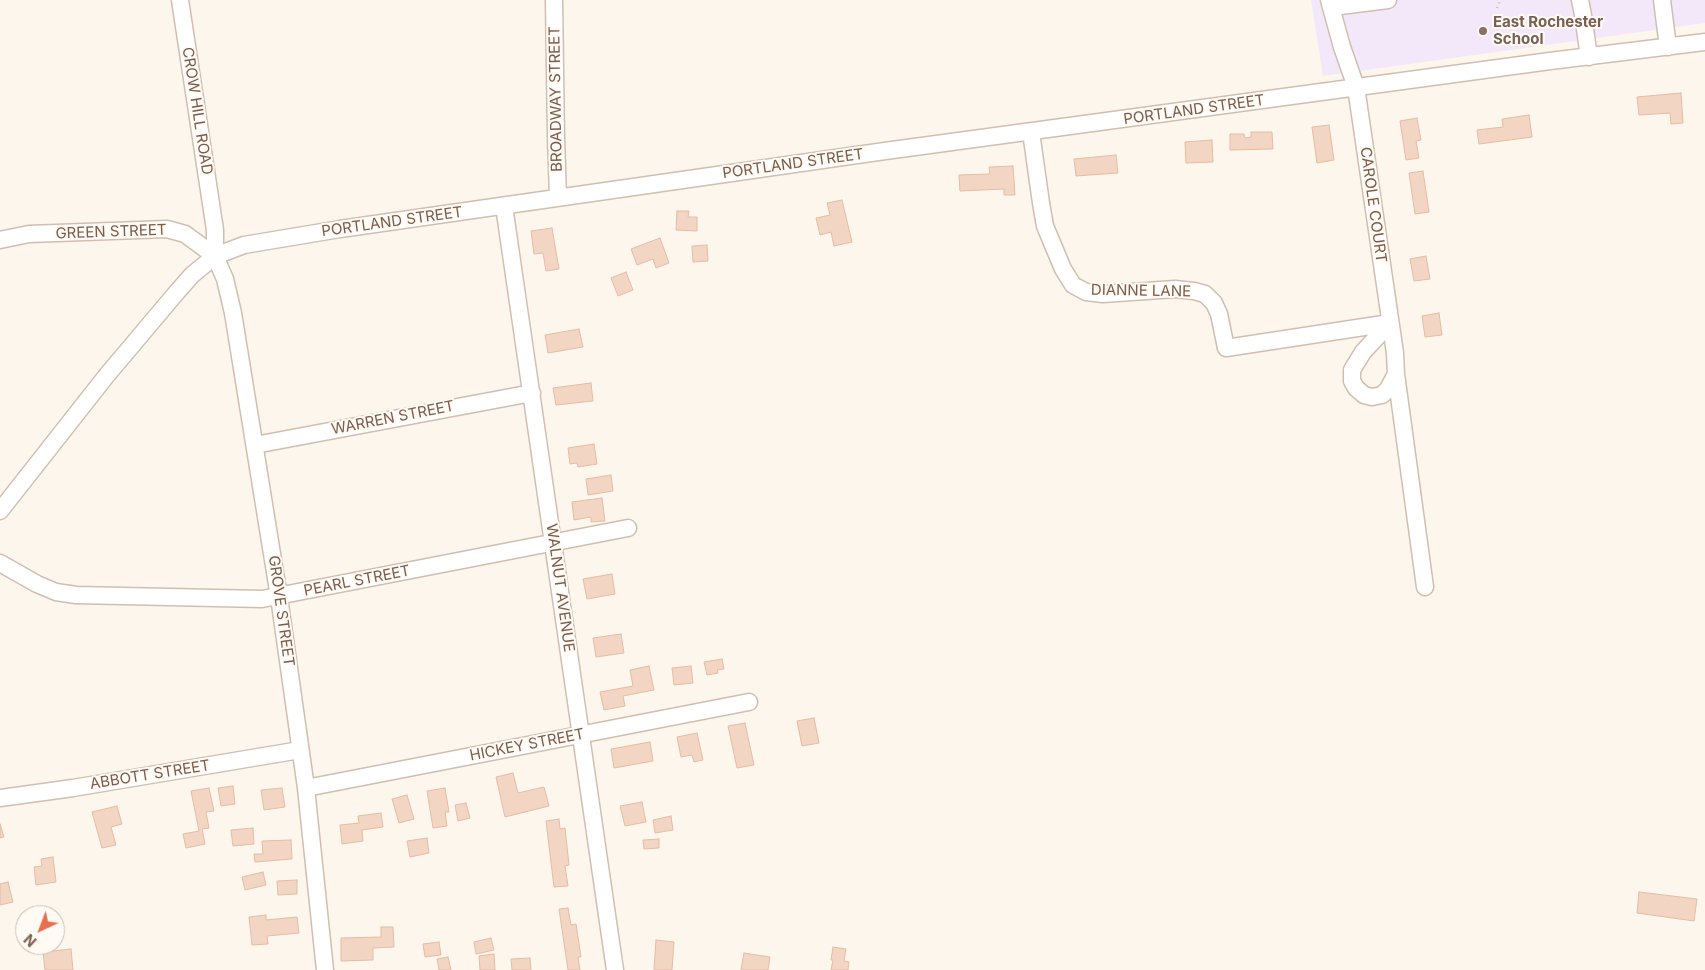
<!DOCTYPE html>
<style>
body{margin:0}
#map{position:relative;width:1705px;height:970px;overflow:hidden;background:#fdf6ec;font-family:Inter,sans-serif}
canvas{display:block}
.north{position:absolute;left:15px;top:905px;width:50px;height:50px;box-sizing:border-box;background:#fffaf3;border:1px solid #cabbb1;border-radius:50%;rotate:223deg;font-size:14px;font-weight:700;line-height:20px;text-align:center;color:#7a5c4d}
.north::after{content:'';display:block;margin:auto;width:18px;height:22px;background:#e76f51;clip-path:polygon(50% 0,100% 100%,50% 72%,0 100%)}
</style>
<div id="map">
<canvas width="1705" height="970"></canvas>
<div class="north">N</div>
</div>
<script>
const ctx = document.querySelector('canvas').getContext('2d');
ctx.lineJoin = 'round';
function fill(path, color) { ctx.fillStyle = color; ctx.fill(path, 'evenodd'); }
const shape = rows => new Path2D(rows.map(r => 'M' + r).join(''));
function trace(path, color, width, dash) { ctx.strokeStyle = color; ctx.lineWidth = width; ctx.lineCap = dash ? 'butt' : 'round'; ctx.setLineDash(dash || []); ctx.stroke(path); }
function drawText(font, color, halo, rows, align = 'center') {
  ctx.font = font + ' Inter,sans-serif'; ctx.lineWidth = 4; ctx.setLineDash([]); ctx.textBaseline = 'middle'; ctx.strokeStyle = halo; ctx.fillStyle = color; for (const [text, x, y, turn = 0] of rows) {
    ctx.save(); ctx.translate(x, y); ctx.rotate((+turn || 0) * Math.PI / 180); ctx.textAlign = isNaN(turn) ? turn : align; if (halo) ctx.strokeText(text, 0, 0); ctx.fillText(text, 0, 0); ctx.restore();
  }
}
fill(shape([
 [1311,0,1705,0,1705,23,1323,76]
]), '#f3e8fa');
const building = shape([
 [1681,93,1683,123,1671,124,1670,113,1639,115,1637,97,1681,93],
 [1529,115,1532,137,1479,144,1477,130,1503,127,1502,119,1529,115],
 [1417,118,1421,140,1416,141,1419,158,1406,160,1400,121,1417,118],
 [1329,125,1334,160,1317,163,1312,127,1329,125],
 [1251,132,1272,132,1273,149,1230,150,1230,134,1244,134,1245,138,1251,137,1251,132],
 [1212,140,1213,162,1186,163,1185,142,1212,140],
 [1116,155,1118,173,1076,176,1074,159,1116,155],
 [1013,166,1015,195,1004,195,1004,189,960,191,959,175,990,174,989,167,1013,166],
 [1423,171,1429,212,1415,214,1409,173,1423,171],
 [842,200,852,242,834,246,831,232,820,235,816,218,830,215,827,203,842,200],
 [677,211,689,211,688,217,697,217,697,231,676,230,677,211],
 [552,228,559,269,546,271,543,253,534,254,531,231,552,228],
 [660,238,669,263,656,268,653,259,637,265,631,249,660,238],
 [707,245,708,261,693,262,692,246,707,245],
 [1426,256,1430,279,1414,281,1410,259,1426,256],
 [626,272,633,290,618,296,611,278,626,272],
 [1439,313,1442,335,1425,337,1422,316,1439,313],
 [579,329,583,347,548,353,545,335,579,329],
 [591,383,593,401,556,405,553,388,591,383],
 [594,444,597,464,578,467,577,463,570,464,568,448,594,444],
 [611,475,613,491,588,495,586,479,611,475],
 [602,498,605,521,591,522,591,517,574,520,572,502,602,498],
 [612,574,615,594,587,599,583,579,612,574],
 [621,634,624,653,596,657,593,638,621,634],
 [722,659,724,669,717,670,718,673,707,675,704,662,722,659],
 [649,666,654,690,623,696,625,706,604,710,600,692,633,686,630,670,649,666],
 [691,666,693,683,674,685,672,668,691,666],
 [814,718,819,743,802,746,797,721,814,718],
 [745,723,754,765,737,768,728,726,745,723],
 [697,733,703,760,694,762,692,755,681,757,677,737,697,733],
 [650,742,653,761,614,768,611,749,650,742],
 [513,773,518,793,544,787,549,806,505,817,496,777,513,773],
 [233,786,235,804,221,806,218,788,233,786],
 [209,788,214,811,206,812,209,828,202,829,205,844,186,848,183,834,199,831,191,791,209,788],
 [282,788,285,807,264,810,261,790,282,788],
 [445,788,449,812,445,812,447,826,433,828,427,791,445,788],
 [407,795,414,819,399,823,392,799,407,795],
 [642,802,646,822,625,826,620,806,642,802],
 [466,803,470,818,458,821,455,805,466,803],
 [117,806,122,824,111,827,116,845,102,848,92,812,117,806],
 [381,813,383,827,362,830,363,841,342,844,340,825,359,823,358,816,381,813],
 [671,816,673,830,655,833,653,820,671,816],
 [559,819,560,829,565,828,569,865,565,866,568,886,554,887,546,821,559,819],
 [0,824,4,837,0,838,0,824],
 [253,828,254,844,233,846,231,830,253,828],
 [427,838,429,853,410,857,407,841,427,838],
 [659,839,659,848,644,849,643,840,659,839],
 [291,840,292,859,255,862,254,854,263,854,262,841,291,840],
 [53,857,56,882,36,885,34,867,42,866,41,859,53,857],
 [263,872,266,885,245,890,242,877,263,872],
 [297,880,297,894,278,895,277,881,297,880],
 [8,882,13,902,0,905,0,884,8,882],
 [1639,892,1697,899,1694,921,1637,913,1639,892],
 [568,908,571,925,576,924,581,957,578,957,580,970,568,970,559,909,568,908],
 [266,915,266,920,297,917,299,933,267,936,268,944,252,945,249,917,266,915],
 [381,927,393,927,394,947,373,948,373,960,341,961,341,938,381,937,381,927],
 [491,938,494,950,476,954,474,942,491,938],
 [656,940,674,942,672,970,654,970,656,940],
 [439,942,441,955,425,957,423,944,439,942],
 [833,947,846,949,844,961,849,962,848,970,831,970,833,960,831,960,833,947],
 [71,949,73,970,45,970,43,952,71,949],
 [744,953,770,957,768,970,741,970,744,953],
 [494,954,495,970,480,970,479,956,494,954],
 [448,957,451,970,439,970,437,959,448,957],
 [530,958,531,970,512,970,511,959,530,958]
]);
fill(building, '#f3d5c3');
trace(building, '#e6bba3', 1);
const minor = shape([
 [180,0,215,230,215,256,225,279,233,313,279,597,306,788,325,970],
 [554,0,556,138,558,197],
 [1329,0,1342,47,1356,87,1395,353,1396,374,1388,389,1382,395,1372,397,1364,395,1356,388,1352,381,1352,370,1363,352,1390,323],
 [1580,0,1583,15,1589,57],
 [1662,0,1668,47],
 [1332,7,1388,0],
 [1031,132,1041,203,1045,226,1063,269,1073,285,1086,292,1103,294,1175,289,1194,291,1205,294,1214,303,1219,314,1226,348,1390,323],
 [504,206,615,970],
 [0,240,29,234,167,229,185,234,215,256],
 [1396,374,1425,587],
 [255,445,532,393],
 [0,511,107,375,177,292,192,275,215,256,244,245,340,229,885,151,1550,61,1705,42],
 [0,563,37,584,56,592,76,595,262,599,628,528],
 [306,788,749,702],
 [0,798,73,788,300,750]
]);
trace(minor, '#d1beb0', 19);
trace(shape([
 [1497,8,1500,0]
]), '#d9b8a5', 2.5, [1, 4]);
trace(minor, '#fff', 16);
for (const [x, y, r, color] of [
 [1483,31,5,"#8d6e63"]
]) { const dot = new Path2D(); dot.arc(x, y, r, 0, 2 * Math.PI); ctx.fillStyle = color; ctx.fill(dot); trace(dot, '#fffaf3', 2); }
drawText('bold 15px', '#785e54', '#fffaf3', [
 ["East Rochester",1493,22],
 ["School",1493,39]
], 'left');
drawText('15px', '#7a5c4d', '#fffaf3', [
 ["BROADWAY STREET",556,99,-91],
 ["PORTLAND STREET",1194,110,-8],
 ["CROW HILL ROAD",197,111,81],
 ["PORTLAND STREET",793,164,-8],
 ["CAROLE COURT",1373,205,82],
 ["PORTLAND STREET",392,222,-8],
 ["GREEN STREET",111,232,-2],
 ["DIANNE LANE",1141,291,1],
 ["WARREN STREET",393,418,-11],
 ["PEARL STREET",357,581,-11],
 ["WALNUT AVENUE",560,588,82],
 ["GROVE STREET",281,611,82],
 ["HICKEY STREET",527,745,-11],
 ["ABBOTT STREET",150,775,-9]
]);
</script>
